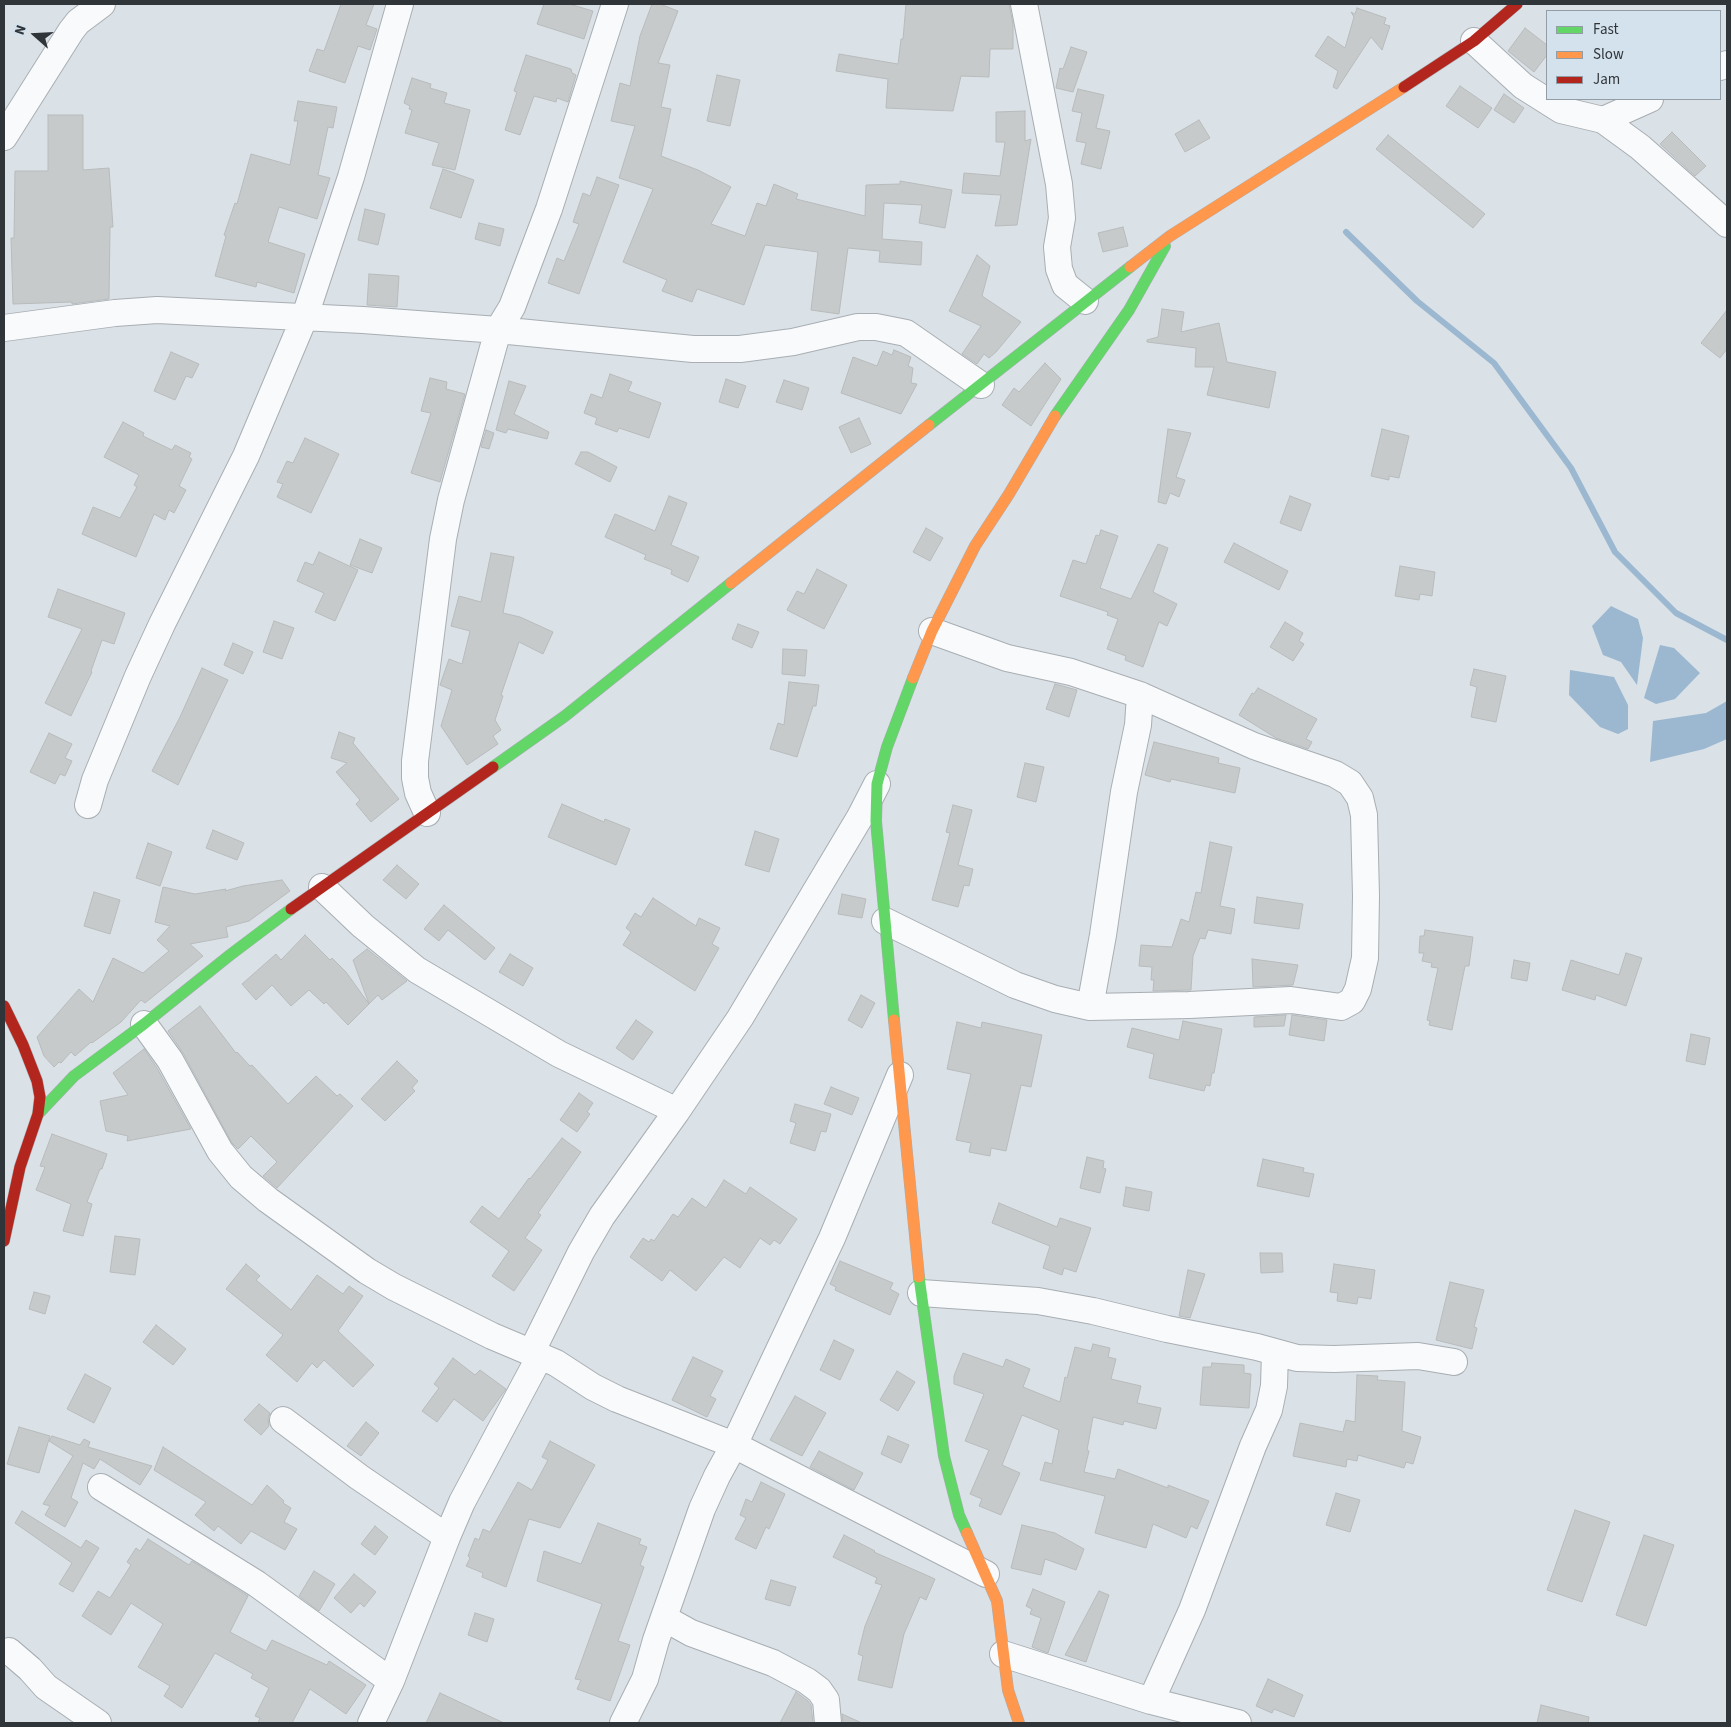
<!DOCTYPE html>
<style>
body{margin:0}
#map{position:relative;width:1731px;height:1727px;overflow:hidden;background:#dae1e7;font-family:"Source Sans 3",sans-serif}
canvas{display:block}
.frame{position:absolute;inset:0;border:5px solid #30353a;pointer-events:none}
.legend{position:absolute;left:1546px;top:10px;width:175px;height:90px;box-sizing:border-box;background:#d4e2ed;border:1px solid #929da5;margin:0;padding:6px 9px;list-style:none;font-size:15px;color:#30353a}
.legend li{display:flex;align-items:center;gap:10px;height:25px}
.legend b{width:25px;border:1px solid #929da5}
.north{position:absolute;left:10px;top:10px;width:50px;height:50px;-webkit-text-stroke:4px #d4e2ed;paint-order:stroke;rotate:289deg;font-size:14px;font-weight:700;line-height:20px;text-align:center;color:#30353a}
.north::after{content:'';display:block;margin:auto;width:18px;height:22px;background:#30353a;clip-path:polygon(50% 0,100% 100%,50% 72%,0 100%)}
</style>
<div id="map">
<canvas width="1731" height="1727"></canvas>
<div class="frame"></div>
<ul class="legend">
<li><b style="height:6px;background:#63d668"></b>Fast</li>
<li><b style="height:6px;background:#ff974d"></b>Slow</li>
<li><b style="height:6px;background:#b3261e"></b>Jam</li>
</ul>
<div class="north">N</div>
</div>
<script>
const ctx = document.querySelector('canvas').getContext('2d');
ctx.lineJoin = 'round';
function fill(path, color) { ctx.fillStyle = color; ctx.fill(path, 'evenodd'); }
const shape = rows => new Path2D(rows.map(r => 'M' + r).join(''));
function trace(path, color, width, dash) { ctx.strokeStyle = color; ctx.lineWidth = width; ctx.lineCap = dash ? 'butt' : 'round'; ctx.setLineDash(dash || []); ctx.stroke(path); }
fill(shape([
 [1611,606,1638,619,1643,638,1637,685,1621,662,1603,655,1592,626],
 [1660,645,1674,648,1700,673,1675,699,1656,704,1644,698],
 [1570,670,1614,677,1628,705,1628,729,1618,734,1600,727,1569,695],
 [1727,701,1727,739,1704,749,1650,762,1653,721,1706,713]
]), '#9bb8d0');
trace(shape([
 [1346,232,1417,301,1494,363,1571,468,1615,552,1676,613,1727,640]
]), '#9bb8d0', 6);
const building = shape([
 [341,4,374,4,366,25,377,29,370,50,358,46,345,83,309,71,317,49,324,51,341,4],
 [544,4,569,4,593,11,584,39,537,24,544,4],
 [652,4,660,4,678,11,658,63,670,65,661,107,671,109,661,156,698,170,731,187,711,224,745,236,757,203,766,206,774,184,798,194,796,199,865,216,866,185,900,184,900,181,952,190,945,228,919,223,922,205,884,203,882,239,922,242,921,265,879,262,880,251,848,248,839,314,811,310,818,252,765,245,744,305,697,289,692,302,662,291,667,280,623,262,653,189,619,178,635,126,611,121,620,83,630,86,640,36,652,4],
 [906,4,1009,4,1013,24,1013,49,990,49,989,77,961,76,953,111,886,108,888,79,836,71,839,54,898,64,901,39,903,39,906,4],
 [1357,8,1386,18,1384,24,1390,26,1382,50,1371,37,1337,89,1333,87,1338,71,1315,56,1328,36,1345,48,1354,17,1351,12,1355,14,1357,8],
 [1525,28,1547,45,1547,55,1534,72,1508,51,1525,28],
 [1071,47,1087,52,1073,92,1056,88,1060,68,1063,69,1071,47],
 [526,55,571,69,572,73,576,75,568,102,557,98,556,102,534,96,520,135,505,130,517,92,514,91,526,55],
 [717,75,740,80,730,126,707,121,717,75],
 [412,78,431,84,430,88,447,93,444,103,470,110,455,170,432,165,439,143,405,133,412,110,409,109,410,106,404,103,412,78],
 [1460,86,1492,108,1478,128,1446,106,1460,86],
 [1078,89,1104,95,1096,128,1110,131,1101,169,1081,164,1086,143,1076,141,1082,113,1072,111,1078,89],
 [1504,94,1524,108,1514,123,1494,110,1504,94],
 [298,101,337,107,333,128,328,127,318,175,330,178,317,219,279,207,268,242,305,254,294,293,257,282,256,287,215,276,226,236,224,235,235,203,237,204,251,154,290,165,298,121,294,121,298,101],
 [1025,111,1025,141,1031,139,1017,225,995,226,1001,195,962,193,964,173,1000,176,1005,142,996,142,996,112,1025,111],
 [48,115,83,115,83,170,109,168,113,227,110,227,109,299,72,304,72,302,13,304,11,238,14,238,15,171,48,171,48,115],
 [1199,120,1210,138,1185,152,1175,134,1199,120],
 [1672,132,1706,166,1695,176,1660,144,1672,132],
 [1388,135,1485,214,1473,228,1376,149,1388,135],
 [443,169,474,180,461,218,430,208,443,169],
 [597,177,619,185,579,294,548,283,557,258,564,261,579,224,573,222,583,193,590,196,597,177],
 [365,209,385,214,378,245,358,240,365,209],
 [479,223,504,229,500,246,475,239,479,223],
 [1123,227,1128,246,1103,252,1098,233,1123,227],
 [977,255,990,266,982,296,1021,322,996,352,989,358,984,354,977,364,962,354,981,326,949,311,977,255],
 [369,274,399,276,397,307,367,305,369,274],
 [1162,309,1184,312,1181,332,1219,323,1227,362,1276,372,1269,408,1207,395,1214,367,1195,367,1196,348,1147,342,1147,340,1158,337,1162,309],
 [1727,310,1727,349,1720,358,1701,343,1727,310],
 [894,350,911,357,908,366,913,368,911,383,917,384,901,414,841,393,853,357,877,366,883,351,892,355,894,350],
 [171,352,199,364,192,378,186,376,175,400,154,391,171,352],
 [1045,363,1061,379,1031,426,1002,405,1014,388,1019,392,1045,363],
 [610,374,632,382,628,391,661,403,649,438,619,428,617,432,595,424,597,418,584,413,591,394,602,398,610,374],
 [430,378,447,382,446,389,465,394,440,482,411,473,431,413,421,411,430,378],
 [726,379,746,386,738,408,719,402,726,379],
 [784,380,809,388,802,410,776,402,784,380],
 [509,381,526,386,514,414,549,432,547,439,508,429,506,433,496,430,509,381],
 [859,418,871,444,851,453,839,427,859,418],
 [123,422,144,433,143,436,172,450,175,445,191,453,189,457,192,459,179,486,186,490,174,513,169,510,165,520,154,514,136,557,82,534,93,507,120,518,137,487,134,485,139,475,104,457,123,422],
 [1168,429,1191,433,1176,477,1185,480,1179,497,1170,493,1166,504,1158,502,1168,429],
 [1382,429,1409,436,1399,478,1389,476,1389,480,1371,476,1382,429],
 [486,430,494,433,489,449,481,447,486,430],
 [305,438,339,454,311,513,277,497,283,484,277,482,287,461,293,463,305,438],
 [581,452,588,452,617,467,610,482,575,464,581,452],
 [669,496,687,503,671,545,699,557,688,582,671,574,672,570,644,559,646,555,605,537,615,514,655,531,669,496],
 [1290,496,1311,504,1301,531,1280,523,1290,496],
 [926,528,943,538,930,561,913,552,926,528],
 [1101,530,1118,536,1100,588,1131,599,1158,544,1168,548,1153,592,1177,604,1167,626,1159,622,1143,667,1125,660,1126,656,1107,649,1118,619,1107,615,1108,612,1060,596,1073,560,1086,564,1096,535,1099,536,1101,530],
 [360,539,382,548,372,573,350,565,360,539],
 [1234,543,1288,571,1279,590,1224,562,1234,543],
 [319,552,358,570,335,621,315,612,324,593,297,581,305,562,313,565,319,552],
 [491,553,514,557,503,613,520,617,553,632,543,654,519,642,501,695,503,696,495,720,501,730,493,736,498,744,467,765,441,726,452,690,440,685,449,659,462,664,470,631,451,626,459,596,481,602,491,553],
 [1400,566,1435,572,1432,596,1420,594,1419,600,1395,596,1400,566],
 [817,569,847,585,824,629,787,610,797,591,804,594,817,569],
 [58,589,125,613,114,644,102,640,91,671,92,672,71,716,45,703,82,629,48,617,58,589],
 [274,621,294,628,282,659,263,652,274,621],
 [1285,622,1303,633,1299,641,1304,644,1293,661,1270,647,1285,622],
 [738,624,759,632,752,648,732,639,738,624],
 [233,643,253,652,243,674,224,665,233,643],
 [783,649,807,650,805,676,782,674,783,649],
 [202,668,228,680,178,785,152,771,180,717,202,668],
 [1474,669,1506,676,1496,722,1471,717,1477,687,1470,685,1474,669],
 [789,682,819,685,816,706,813,706,797,757,770,749,778,723,784,725,789,682],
 [1055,684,1077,690,1069,717,1046,709,1055,684],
 [1258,688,1317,719,1306,739,1312,742,1308,749,1276,738,1239,715,1252,693,1254,694,1258,688],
 [339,732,355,738,353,743,399,799,371,822,356,804,360,800,336,772,347,763,331,758,339,732],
 [49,733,72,744,65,758,72,761,65,776,60,774,55,784,30,772,49,733],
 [1154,742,1219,758,1218,763,1240,768,1235,793,1171,779,1170,782,1145,775,1154,742],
 [1025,763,1044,767,1036,802,1017,797,1025,763],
 [562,804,604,822,605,819,630,829,616,865,548,837,562,804],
 [953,805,972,810,958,865,973,869,969,886,964,885,958,907,932,900,950,833,946,832,953,805],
 [213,830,244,843,237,860,206,848,213,830],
 [755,831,779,839,769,872,745,865,755,831],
 [1210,842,1232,847,1220,906,1235,909,1231,934,1208,930,1205,939,1200,938,1193,956,1191,990,1153,991,1154,980,1151,980,1152,967,1139,966,1141,945,1172,947,1181,919,1189,922,1196,892,1201,893,1210,842],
 [148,843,172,852,160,886,136,878,148,843],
 [397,865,419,884,406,899,383,880,397,865],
 [282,880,290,891,249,921,226,927,228,937,190,944,203,956,145,1003,141,1000,121,1022,92,1043,91,1042,75,1056,71,1052,61,1063,59,1062,54,1067,44,1056,37,1037,79,989,93,1002,113,958,143,973,169,951,157,940,170,926,155,922,163,887,195,894,226,889,225,891,243,886,282,880],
 [94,892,120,900,110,934,84,926,94,892],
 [842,894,866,899,862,918,838,914,842,894],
 [1257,897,1303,904,1299,929,1254,923,1257,897],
 [653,898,696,926,699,918,720,928,712,944,719,948,695,991,623,945,631,932,626,928,635,913,641,917,653,898],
 [444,905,495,948,485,960,448,930,439,941,424,929,444,905],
 [1425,930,1473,937,1469,966,1465,966,1452,1030,1429,1025,1430,1021,1427,1020,1438,968,1431,967,1432,963,1422,961,1424,953,1419,953,1420,936,1424,936,1425,930],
 [305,935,330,960,332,958,346,972,369,1004,348,1025,326,1002,324,1004,309,990,291,1006,272,985,256,1000,242,984,276,954,281,960,305,935],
 [367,949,407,981,382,1000,378,995,369,1004,353,960,367,949],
 [1626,953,1642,958,1626,1006,1596,995,1595,1000,1562,990,1571,960,1619,975,1626,953],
 [510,954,533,968,523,986,499,972,510,954],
 [1252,959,1298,965,1293,985,1253,987,1252,959],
 [1514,960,1530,963,1527,981,1511,978,1514,960],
 [861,995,875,1003,862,1028,848,1020,861,995],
 [200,1006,236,1053,237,1052,250,1066,252,1065,288,1104,316,1076,337,1096,340,1094,353,1106,277,1188,263,1176,277,1162,251,1136,238,1149,232,1143,183,1053,168,1031,200,1006],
 [1286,1015,1284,1026,1254,1027,1254,1017,1286,1015],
 [1292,1015,1327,1020,1324,1041,1289,1035,1292,1015],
 [636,1020,653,1032,633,1060,616,1048,636,1020],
 [1183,1021,1222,1029,1214,1073,1212,1073,1210,1086,1206,1085,1204,1091,1149,1078,1154,1054,1127,1047,1132,1028,1179,1040,1183,1021],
 [957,1022,981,1028,982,1022,1042,1035,1031,1087,1021,1085,1006,1151,991,1148,990,1156,969,1152,971,1143,956,1140,971,1074,947,1069,957,1022],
 [1691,1034,1710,1038,1705,1065,1686,1061,1691,1034],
 [144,1049,157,1068,191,1129,127,1141,128,1136,106,1131,100,1101,128,1095,113,1073,144,1049],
 [397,1061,418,1081,412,1088,415,1091,385,1121,361,1099,397,1061],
 [831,1087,859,1098,852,1115,824,1104,831,1087],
 [579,1093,593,1103,587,1112,590,1114,577,1132,560,1120,579,1093],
 [795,1104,831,1114,826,1132,821,1131,815,1151,790,1143,796,1123,790,1121,795,1104],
 [52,1134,107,1154,102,1169,100,1169,87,1202,92,1204,83,1236,63,1231,71,1204,36,1190,45,1167,40,1166,52,1134],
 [562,1138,581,1152,538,1213,541,1215,525,1238,542,1250,514,1291,492,1276,509,1251,470,1222,482,1206,499,1219,529,1178,530,1179,562,1138],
 [1087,1157,1104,1161,1103,1168,1106,1169,1100,1193,1080,1188,1087,1157],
 [1263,1159,1304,1168,1303,1172,1314,1174,1309,1197,1257,1186,1263,1159],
 [724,1180,746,1194,750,1187,797,1219,780,1244,774,1240,770,1245,760,1238,740,1268,724,1257,696,1291,670,1270,662,1281,630,1257,643,1238,649,1242,651,1239,654,1241,673,1214,678,1217,692,1198,706,1208,724,1180],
 [1126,1187,1152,1192,1149,1211,1123,1206,1126,1187],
 [999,1203,1057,1227,1060,1218,1091,1228,1076,1272,1064,1268,1062,1275,1043,1268,1050,1246,992,1223,999,1203],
 [115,1236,140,1239,135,1275,110,1272,115,1236],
 [1260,1253,1282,1253,1283,1272,1261,1273,1260,1253],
 [840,1261,893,1283,890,1289,899,1294,890,1315,835,1290,836,1287,830,1284,840,1261],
 [246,1264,260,1276,256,1280,291,1310,317,1275,343,1294,349,1286,363,1296,338,1331,374,1365,353,1387,324,1360,317,1368,312,1363,297,1382,266,1355,283,1335,226,1289,246,1264],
 [1334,1264,1375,1270,1371,1299,1358,1297,1357,1304,1337,1301,1338,1293,1330,1292,1334,1264],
 [1188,1270,1205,1274,1190,1318,1179,1316,1188,1270],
 [1450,1282,1484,1290,1474,1327,1477,1328,1472,1349,1436,1340,1450,1282],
 [34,1292,50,1296,45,1314,29,1309,34,1292],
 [156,1325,186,1349,173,1365,143,1342,156,1325],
 [834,1340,854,1350,840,1380,820,1370,834,1340],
 [1093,1344,1110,1348,1108,1357,1116,1359,1111,1379,1141,1386,1137,1403,1161,1408,1156,1429,1124,1421,1123,1425,1093,1417,1087,1450,1089,1451,1084,1472,1115,1479,1118,1469,1168,1488,1168,1485,1209,1501,1197,1529,1191,1526,1186,1538,1153,1524,1146,1548,1095,1533,1105,1496,1040,1480,1045,1462,1052,1464,1059,1430,1022,1415,1002,1465,1020,1473,1001,1515,979,1506,982,1499,970,1494,989,1450,965,1441,984,1394,954,1384,954,1376,963,1353,1003,1367,1006,1359,1030,1369,1023,1387,1060,1402,1065,1377,1067,1378,1075,1347,1091,1351,1093,1344],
 [693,1357,723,1371,710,1396,716,1399,707,1417,672,1400,693,1357],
 [453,1358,475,1375,480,1370,506,1389,483,1421,454,1399,437,1422,422,1411,439,1388,434,1384,453,1358],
 [1212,1363,1244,1365,1244,1373,1251,1374,1249,1408,1200,1405,1203,1367,1211,1367,1212,1363],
 [897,1371,915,1382,898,1411,880,1400,897,1371],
 [85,1374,111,1388,94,1423,67,1409,85,1374],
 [1357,1375,1378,1376,1377,1380,1405,1382,1402,1431,1421,1437,1413,1464,1406,1462,1404,1468,1358,1455,1357,1461,1347,1459,1346,1467,1293,1456,1300,1423,1343,1432,1346,1420,1355,1422,1357,1375],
 [795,1396,826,1413,802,1456,770,1440,795,1396],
 [259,1404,270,1413,268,1419,269,1426,261,1435,244,1420,259,1404],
 [366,1422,379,1433,361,1456,347,1446,366,1422],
 [19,1427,50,1436,39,1473,7,1464,19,1427],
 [52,1436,80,1445,84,1439,90,1442,88,1447,152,1466,140,1485,100,1459,94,1469,83,1463,71,1498,78,1502,65,1527,45,1515,50,1506,43,1504,73,1456,49,1441,52,1436],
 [888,1436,909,1445,901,1463,881,1454,888,1436],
 [550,1441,595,1465,560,1528,529,1519,506,1587,482,1577,483,1573,466,1566,470,1558,468,1556,475,1538,479,1540,483,1529,490,1532,518,1482,532,1490,548,1460,542,1457,550,1441],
 [163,1447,252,1505,267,1485,284,1501,283,1503,291,1508,284,1522,297,1529,285,1550,251,1531,241,1544,218,1526,214,1531,195,1515,206,1502,154,1470,163,1447],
 [819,1451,863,1473,854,1490,810,1467,819,1451],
 [761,1482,785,1494,769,1529,766,1527,756,1549,735,1539,746,1518,740,1515,746,1499,752,1502,761,1482],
 [1336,1493,1360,1500,1350,1532,1326,1525,1336,1493],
 [1575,1510,1610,1522,1582,1602,1547,1590,1575,1510],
 [22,1511,81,1548,86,1540,99,1548,73,1592,59,1584,72,1563,15,1523,22,1511],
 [598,1523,641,1539,639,1544,647,1547,640,1565,644,1567,618,1641,630,1645,610,1701,577,1689,581,1680,575,1679,602,1604,537,1581,544,1551,581,1564,598,1523],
 [1022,1525,1055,1533,1084,1549,1076,1570,1045,1559,1041,1575,1011,1568,1022,1525],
 [375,1526,388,1537,375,1555,361,1544,375,1526],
 [844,1535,875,1551,874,1552,935,1579,926,1600,920,1597,904,1634,892,1688,858,1680,863,1656,858,1654,865,1626,882,1585,875,1583,877,1578,833,1557,844,1535],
 [1644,1535,1674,1545,1646,1626,1616,1615,1644,1535],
 [148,1539,189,1565,192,1561,248,1596,230,1632,266,1651,272,1640,327,1665,329,1661,366,1685,346,1714,310,1689,292,1723,258,1723,260,1718,255,1716,269,1688,251,1678,253,1674,215,1653,182,1708,164,1696,170,1686,138,1667,163,1624,131,1603,111,1635,82,1616,98,1591,110,1598,131,1565,127,1562,136,1548,140,1551,148,1539],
 [314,1571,335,1584,319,1611,299,1596,314,1571],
 [354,1574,376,1592,364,1607,360,1603,351,1613,334,1598,354,1574],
 [771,1580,796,1587,790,1606,765,1599,771,1580],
 [1033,1589,1065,1602,1048,1653,1032,1647,1041,1618,1030,1614,1032,1609,1026,1606,1033,1589],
 [1099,1591,1109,1595,1086,1662,1065,1655,1099,1591],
 [475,1613,494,1619,487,1642,468,1635,475,1613],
 [1268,1679,1303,1695,1294,1717,1274,1709,1272,1713,1256,1706,1268,1679],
 [796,1692,808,1701,811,1705,813,1723,780,1723,796,1692],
 [440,1693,504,1723,426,1723,440,1693],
 [1541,1705,1589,1717,1588,1723,1537,1723,1541,1705],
 [842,1714,862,1723,843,1723,842,1714]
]);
fill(building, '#c7caca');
trace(building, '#b8bbbb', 1);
const street = shape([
 [1024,4,1059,184,1062,218,1057,247,1059,269,1065,285,1085,301],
 [1474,41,1523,86,1561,110,1603,120,1640,147,1727,224],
 [1720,67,1727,64],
 [1603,120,1650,99],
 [4,137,71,31,78,22,102,4],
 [4,328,115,313,157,310,363,320,498,330,693,349,740,349,793,342,858,327,876,327,906,333,981,385],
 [88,805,95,780,138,676,162,624,246,456,305,316,351,177,400,4],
 [427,813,418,793,415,778,415,761,443,539,451,500,498,330,512,307,549,209,615,4],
 [322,887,363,926,417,970,559,1054,677,1111],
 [885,921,1015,985,1055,999,1090,1007,1189,1005,1291,1000,1341,1007,1352,1001,1358,989,1365,958,1366,896,1364,815,1360,798,1350,783,1335,774,1254,746,1140,695,1071,672,1007,658,932,631],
 [1090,1007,1103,935,1124,792,1138,725,1140,695],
 [144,1024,170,1060,220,1151,241,1177,268,1200,367,1271,394,1287,492,1336,556,1363,593,1387,617,1399,734,1445,986,1574],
 [921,1293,1038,1301,1093,1311,1167,1329,1257,1347,1297,1358,1334,1359,1418,1356,1454,1362],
 [531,1353,581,1252,602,1216,677,1111,740,1018,860,817,877,784],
 [283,1420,359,1477,447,1537],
 [101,1487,257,1584,391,1681],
 [664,1618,691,1633,773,1663,807,1681,819,1690,826,1700,828,1723],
 [9,1651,30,1669,46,1687,98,1723],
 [1003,1654,1151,1701,1238,1723],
 [1151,1701,1192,1610,1253,1446,1269,1410,1274,1386,1275,1352],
 [371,1723,391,1681,447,1537,462,1502,540,1356],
 [623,1723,645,1679,656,1640,702,1509,717,1476,734,1445,832,1238,900,1075]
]);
const fast = shape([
 [1055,416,1129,310,1165,246],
 [929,425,1130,267],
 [493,767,565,716,731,583],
 [894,1020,876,821,877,784,887,747,913,678],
 [38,1114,74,1076,144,1024,230,955,291,909],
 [919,1277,944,1456,959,1515,967,1533]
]);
const slow = shape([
 [1130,267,1170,236,1404,87],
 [731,583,929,425],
 [913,678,932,631,975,546,1009,494,1055,416],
 [894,1020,919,1277],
 [967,1533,997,1601,1008,1690,1019,1723]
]);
const jam = shape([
 [1404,87,1474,41,1517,4],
 [291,909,493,767],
 [4,1006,23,1045,37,1081,40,1097,38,1114,20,1167,4,1241]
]);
trace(street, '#a8aeb3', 28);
trace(fast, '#a8aeb3', 12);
trace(slow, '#a8aeb3', 12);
trace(jam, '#a8aeb3', 12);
trace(street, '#f9fafb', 26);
trace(fast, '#63d668', 11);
trace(slow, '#ff974d', 11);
trace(jam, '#b3261e', 11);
</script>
